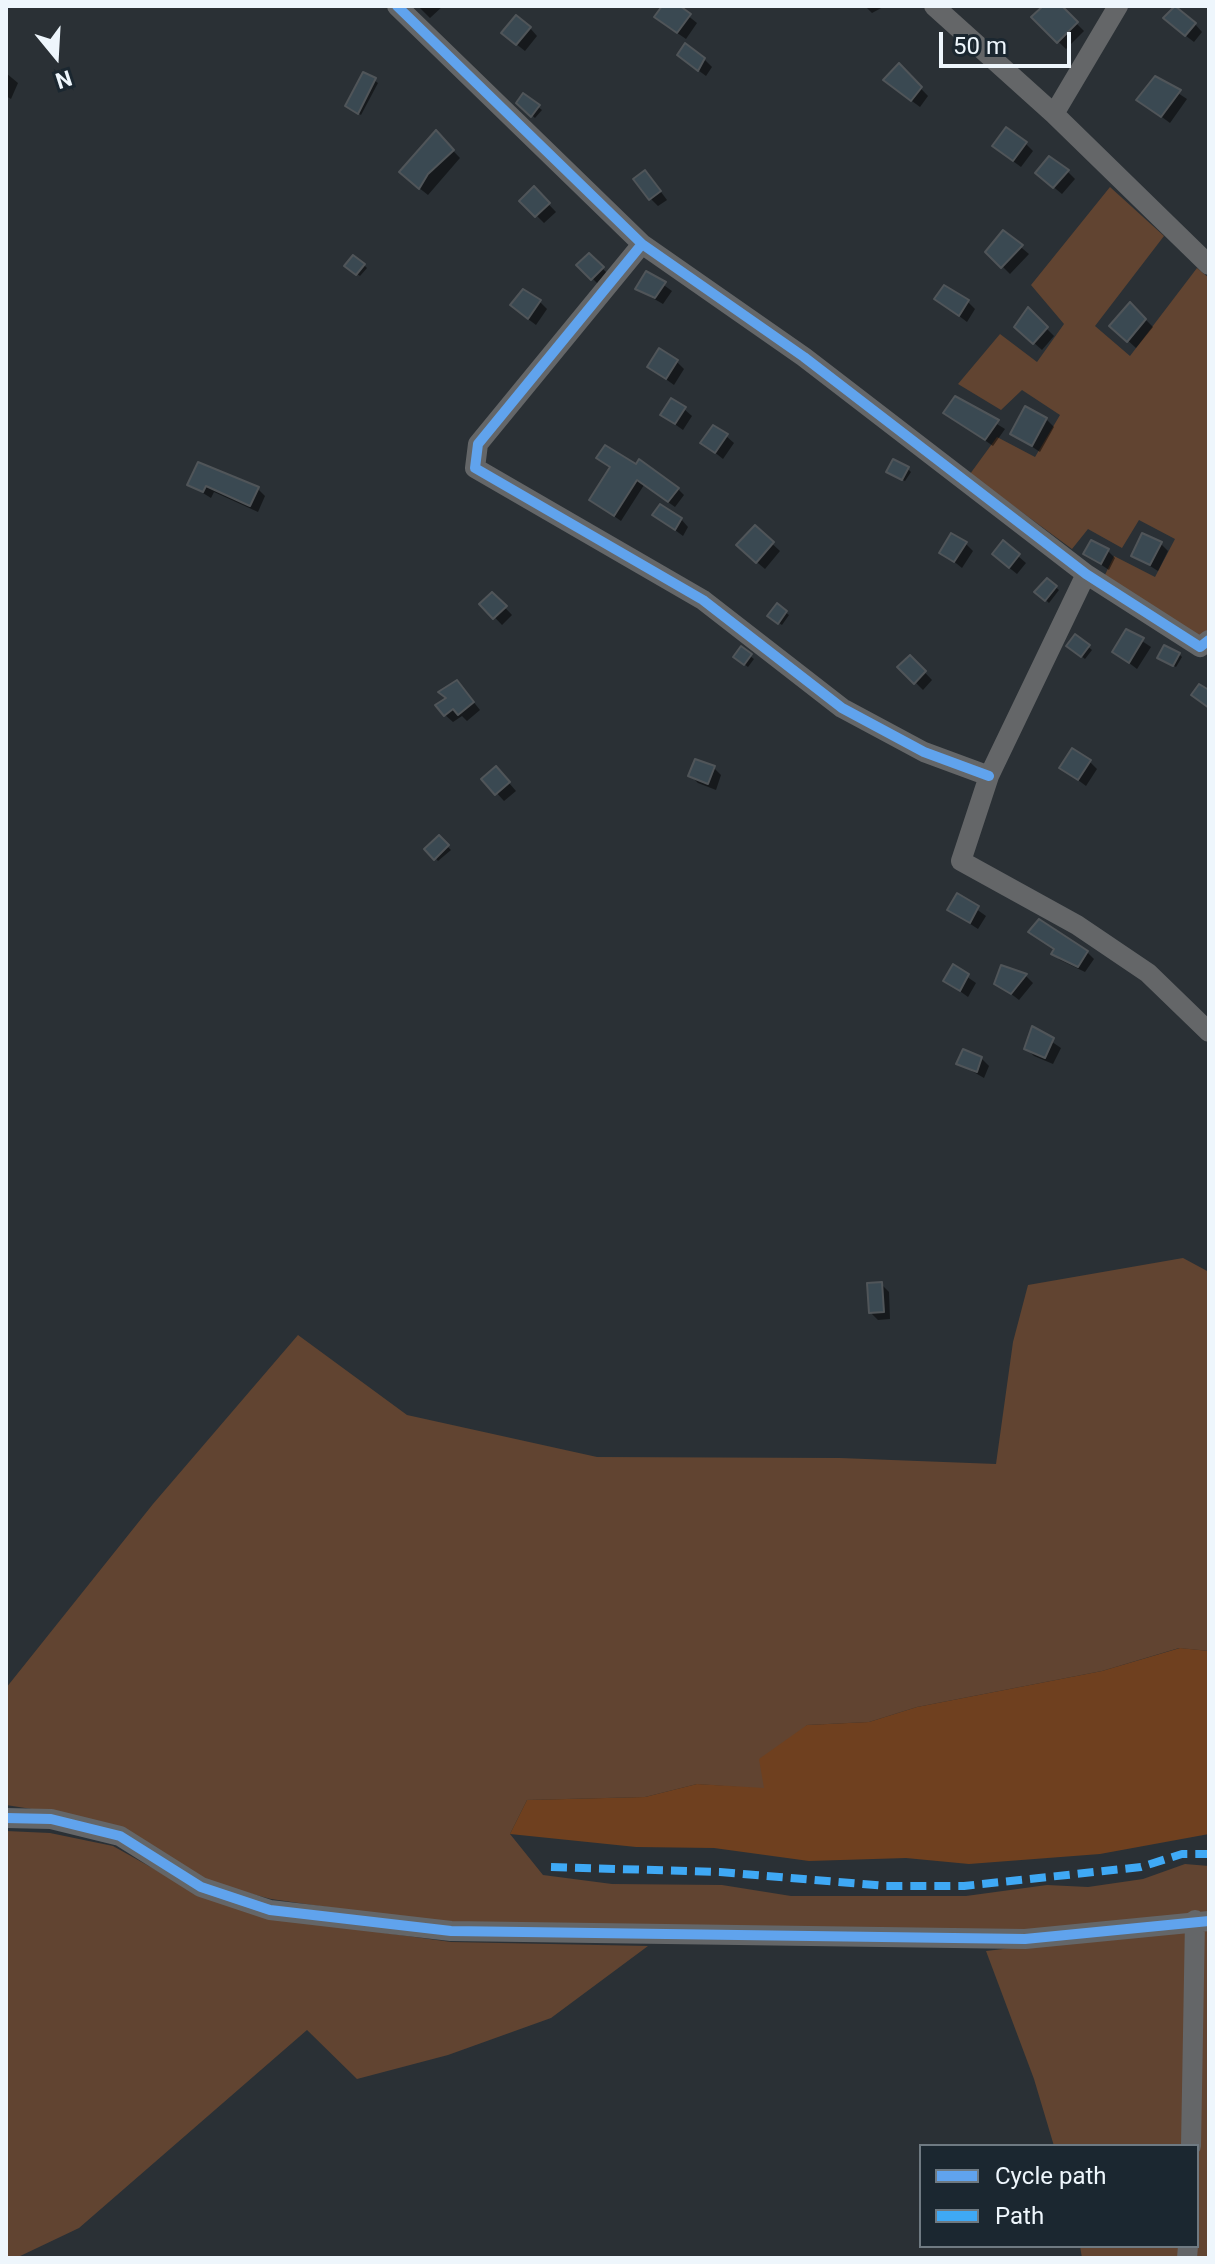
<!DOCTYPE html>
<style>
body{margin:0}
#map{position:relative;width:1215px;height:2264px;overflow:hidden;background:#2a3035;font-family:Roboto,sans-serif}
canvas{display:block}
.frame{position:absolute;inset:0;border:8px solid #eef6fc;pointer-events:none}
.legend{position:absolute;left:919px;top:2144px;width:280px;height:104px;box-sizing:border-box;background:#1b2730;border:2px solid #6f7a82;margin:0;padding:10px 14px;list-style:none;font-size:24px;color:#eef6fc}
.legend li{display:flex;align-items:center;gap:16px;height:40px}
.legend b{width:40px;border:2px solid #6f7a82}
.north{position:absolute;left:16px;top:16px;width:80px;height:80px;-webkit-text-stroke:6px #1b2730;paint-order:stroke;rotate:162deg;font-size:22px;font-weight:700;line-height:32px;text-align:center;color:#eef6fc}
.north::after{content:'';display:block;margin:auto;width:28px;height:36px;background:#eef6fc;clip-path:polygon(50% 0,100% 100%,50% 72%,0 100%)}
.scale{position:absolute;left:939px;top:32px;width:132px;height:36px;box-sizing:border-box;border:4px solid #eef6fc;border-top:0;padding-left:10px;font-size:24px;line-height:28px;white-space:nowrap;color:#eef6fc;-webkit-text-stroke:6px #1b2730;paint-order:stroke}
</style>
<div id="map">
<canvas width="1215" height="2264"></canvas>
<div class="frame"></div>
<ul class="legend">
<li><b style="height:10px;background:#60a3ed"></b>Cycle path</li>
<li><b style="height:10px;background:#3fa9f5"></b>Path</li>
</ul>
<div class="north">N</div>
<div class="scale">50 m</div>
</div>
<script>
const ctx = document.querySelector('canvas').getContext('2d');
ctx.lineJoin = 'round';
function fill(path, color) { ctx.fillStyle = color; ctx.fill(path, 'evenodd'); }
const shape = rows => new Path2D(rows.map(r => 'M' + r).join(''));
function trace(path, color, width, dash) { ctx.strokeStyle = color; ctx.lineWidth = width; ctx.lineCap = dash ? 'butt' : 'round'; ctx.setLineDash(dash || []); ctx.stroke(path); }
fill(shape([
 [1110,187,1164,236,1095,326,1130,356,1197,268,1209,278,1209,629,1200,638,1104,577,1114,556,1155,577,1175,539,1139,520,1122,548,1088,529,1072,549,970,474,997,437,1035,457,1060,415,1022,390,1001,410,958,384,1000,334,1037,362,1064,324,1031,285],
 [1183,1258,1209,1272,1209,1651,1179,1648,1102,1671,917,1707,869,1722,807,1725,764,1789,697,1784,645,1797,527,1800,510,1834,543,1875,612,1884,722,1885,791,1896,966,1896,1047,1885,1088,1887,1143,1879,1185,1864,1209,1866,1209,1915,1024,1934,450,1925,271,1899,203,1881,51,1812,6,1805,6,1688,153,1504,298,1335,407,1415,597,1457,840,1458,996,1464,1013,1342,1028,1285],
 [6,1831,50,1833,113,1846,197,1893,270,1917,451,1942,648,1946,551,2018,448,2055,357,2079,307,2030,79,2228,16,2258,6,2258],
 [1190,1927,1187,2146,1054,2146,1034,2079,986,1951],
 [1200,1930,1209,1931,1209,2258,1191,2258,1197,2246],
 [1080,2246,1182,2246,1181,2258,1082,2258]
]), '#614431');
fill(shape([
 [1180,1648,1209,1651,1209,1834,1100,1854,969,1864,906,1858,809,1861,714,1848,636,1847,510,1834,527,1800,645,1797,697,1784,764,1788,759,1759,807,1725,869,1722,917,1707,1102,1671]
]), '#6f401f');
fill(shape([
 [418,6,443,6,430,18],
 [665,6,676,6,697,23,686,39,664,24],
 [865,6,885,6,872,13],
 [1046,6,1066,6,1065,12,1084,31,1066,49,1034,18],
 [1195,24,1202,32,1194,42,1173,26],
 [530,28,537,36,525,51,511,40],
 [704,59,712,67,706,76,687,62],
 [899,66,928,96,920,107,893,87],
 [6,73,18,83,11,99,6,96],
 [1155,78,1187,99,1170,123,1139,100],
 [374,80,378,83,361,115,350,108],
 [518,103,538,107,542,110,535,118],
 [436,133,460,158,428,195,409,180],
 [1026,144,1033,151,1021,167,1002,153],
 [1067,171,1075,179,1062,194,1045,180],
 [652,180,667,200,658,206,651,199],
 [534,189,556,212,544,223,522,201],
 [1004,233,1029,254,1010,274,988,252],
 [589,255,610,276,600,286,579,265],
 [364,265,367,268,360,276,350,269],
 [647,273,672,291,663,304,637,289],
 [937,299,968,302,975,309,967,322],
 [539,301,547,309,536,325,520,313],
 [1130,304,1153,327,1136,348,1112,326],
 [1028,310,1054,336,1042,350,1024,334],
 [677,362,684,369,674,385,649,367],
 [955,398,1005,429,993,446,946,413],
 [684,409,692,416,683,430,662,415],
 [1046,419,1054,427,1040,452,1013,434],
 [726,436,734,443,723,459,703,443],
 [598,458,678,489,684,495,675,507,644,485,621,521,591,500,611,469],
 [908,469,911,472,905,481,892,474],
 [190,485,258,489,265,496,258,512,214,492,211,498],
 [655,515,681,519,688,527,683,536],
 [755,528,780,551,765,569,746,553],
 [1003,543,1026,563,1017,574,1002,562],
 [966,544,973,551,962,568,942,552],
 [1161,544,1168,551,1158,571,1134,556],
 [1108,551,1115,558,1109,570,1085,554],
 [1047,580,1059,590,1049,603,1037,592],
 [492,594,512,615,502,625,482,604],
 [777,606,789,615,782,625,773,619],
 [1127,631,1151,647,1137,669,1115,652],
 [1076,637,1092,650,1085,659,1072,649],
 [1179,654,1182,657,1176,667,1163,660],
 [750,656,754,659,748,667,739,660],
 [910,657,932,680,923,690,900,667],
 [464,690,480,710,467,721,462,716,453,722,445,715],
 [1090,762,1097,769,1086,786,1062,768],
 [714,768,721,775,716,790,698,783,691,776],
 [503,776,516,791,504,801,484,779],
 [439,838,451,850,438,861,427,849],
 [958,896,986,916,978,929,949,910],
 [1037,938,1087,952,1094,959,1085,972,1060,960,1053,954,1056,950],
 [953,967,976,983,968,997,946,981],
 [1026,976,1033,983,1019,1000,997,983],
 [1033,1029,1061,1048,1053,1064,1034,1056,1027,1049],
 [981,1058,989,1066,984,1078,958,1063],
 [881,1284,889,1292,890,1319,878,1320,871,1313]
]), '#0007');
const building = shape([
 [662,6,680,6,691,14,677,33,654,17,662,6],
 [1043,6,1062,6,1078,22,1057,43,1031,17,1043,6],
 [1175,6,1196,23,1185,36,1163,18,1175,6],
 [516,15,531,27,516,45,501,33,516,15],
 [685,43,705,58,698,71,677,55,685,43],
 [899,63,922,87,911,101,883,80,899,63],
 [363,72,376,78,358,114,345,106,363,72],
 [1155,76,1181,90,1161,117,1136,100,1155,76],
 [523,93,540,105,531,117,516,103,523,93],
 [1006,127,1027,142,1013,161,992,146,1006,127],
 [436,130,454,150,428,174,419,189,399,172,436,130],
 [1049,156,1069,170,1053,188,1035,173,1049,156],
 [645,170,661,191,649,200,633,179,645,170],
 [534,186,550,203,535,217,519,201,534,186],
 [1003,230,1023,245,1001,268,985,252,1003,230],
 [589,253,604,267,591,280,576,265,589,253],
 [353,255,365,264,356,275,344,266,353,255],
 [646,271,666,282,655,298,635,289,646,271],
 [944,285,969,300,959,316,934,299,944,285],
 [523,289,541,300,528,319,510,305,523,289],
 [1130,302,1146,319,1127,342,1109,326,1130,302],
 [1028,307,1048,327,1033,344,1014,327,1028,307],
 [659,348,678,360,666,379,647,367,659,348],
 [955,396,999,420,985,440,943,413,955,396],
 [671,398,686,407,675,424,660,415,671,398],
 [1025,406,1047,418,1032,446,1010,434,1025,406],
 [713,425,728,434,715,453,700,443,713,425],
 [605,445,636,464,639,459,679,488,668,502,637,480,614,516,589,500,610,467,596,458,605,445],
 [893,459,909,467,902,480,886,472,893,459],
 [198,462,259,487,250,506,206,486,203,492,187,485,198,462],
 [660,504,682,518,675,530,652,515,660,504],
 [755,525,774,542,756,563,736,545,755,525],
 [951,533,967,542,954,562,939,553,951,533],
 [1142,533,1162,542,1150,565,1131,556,1142,533],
 [1003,540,1020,554,1009,568,992,554,1003,540],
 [1091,540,1109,549,1101,564,1083,554,1091,540],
 [1047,578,1057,586,1045,601,1034,592,1047,578],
 [492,592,507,606,493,619,479,604,492,592],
 [777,603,787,611,778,624,767,616,777,603],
 [1126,629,1144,638,1129,663,1112,652,1126,629],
 [1075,634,1090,645,1081,657,1066,646,1075,634],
 [1164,645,1180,653,1173,666,1157,658,1164,645],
 [741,646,752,654,744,665,733,657,741,646],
 [910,655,926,671,914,684,897,667,910,655],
 [457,680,474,702,458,715,453,709,444,716,435,705,446,698,438,692,457,680],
 [1199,684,1209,690,1209,708,1191,695,1199,684],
 [1072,748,1091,760,1078,780,1059,768,1072,748],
 [695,759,715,766,708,784,688,776,695,759],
 [496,766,510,782,495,795,481,779,496,766],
 [439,835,449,845,434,860,424,849,439,835],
 [957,893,979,906,970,923,947,910,957,893],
 [1039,919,1088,951,1078,967,1051,954,1054,949,1028,932,1039,919],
 [953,964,969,974,960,991,943,981,953,964],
 [1001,965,1027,974,1011,994,994,984,1001,965],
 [1032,1026,1054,1038,1045,1058,1024,1049,1032,1026],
 [963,1049,982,1057,977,1072,956,1064,963,1049],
 [882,1282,884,1312,869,1313,867,1283,882,1282]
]);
fill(building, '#3a4952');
trace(building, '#505559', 2);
trace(shape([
 [397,6,642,244,804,357,1086,574,1200,647,1209,640],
 [934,6,1054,114,1209,265],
 [1054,114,1118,6],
 [642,244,478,444,475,468,703,600,842,708,924,752,989,776],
 [1086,574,989,776,961,861,1077,925,1148,973,1209,1032],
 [6,1818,51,1819,120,1836,201,1887,270,1910,451,1931,1025,1939,1209,1921],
 [1191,2146,1195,1920],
 [1187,2258,1188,2246]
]), '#646668', 20);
trace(shape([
 [551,1867,720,1872,886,1886,964,1886,1141,1867,1182,1854,1209,1854]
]), '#3fa9f5', 8, [16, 8]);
trace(shape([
 [397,6,642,244,804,357,1086,574,1200,647,1209,640],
 [642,244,478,444,475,468,703,600,842,708,924,752,989,776],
 [6,1818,51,1819,120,1836,201,1887,270,1910,451,1931,1025,1939,1209,1921]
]), '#60a3ed', 10);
</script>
